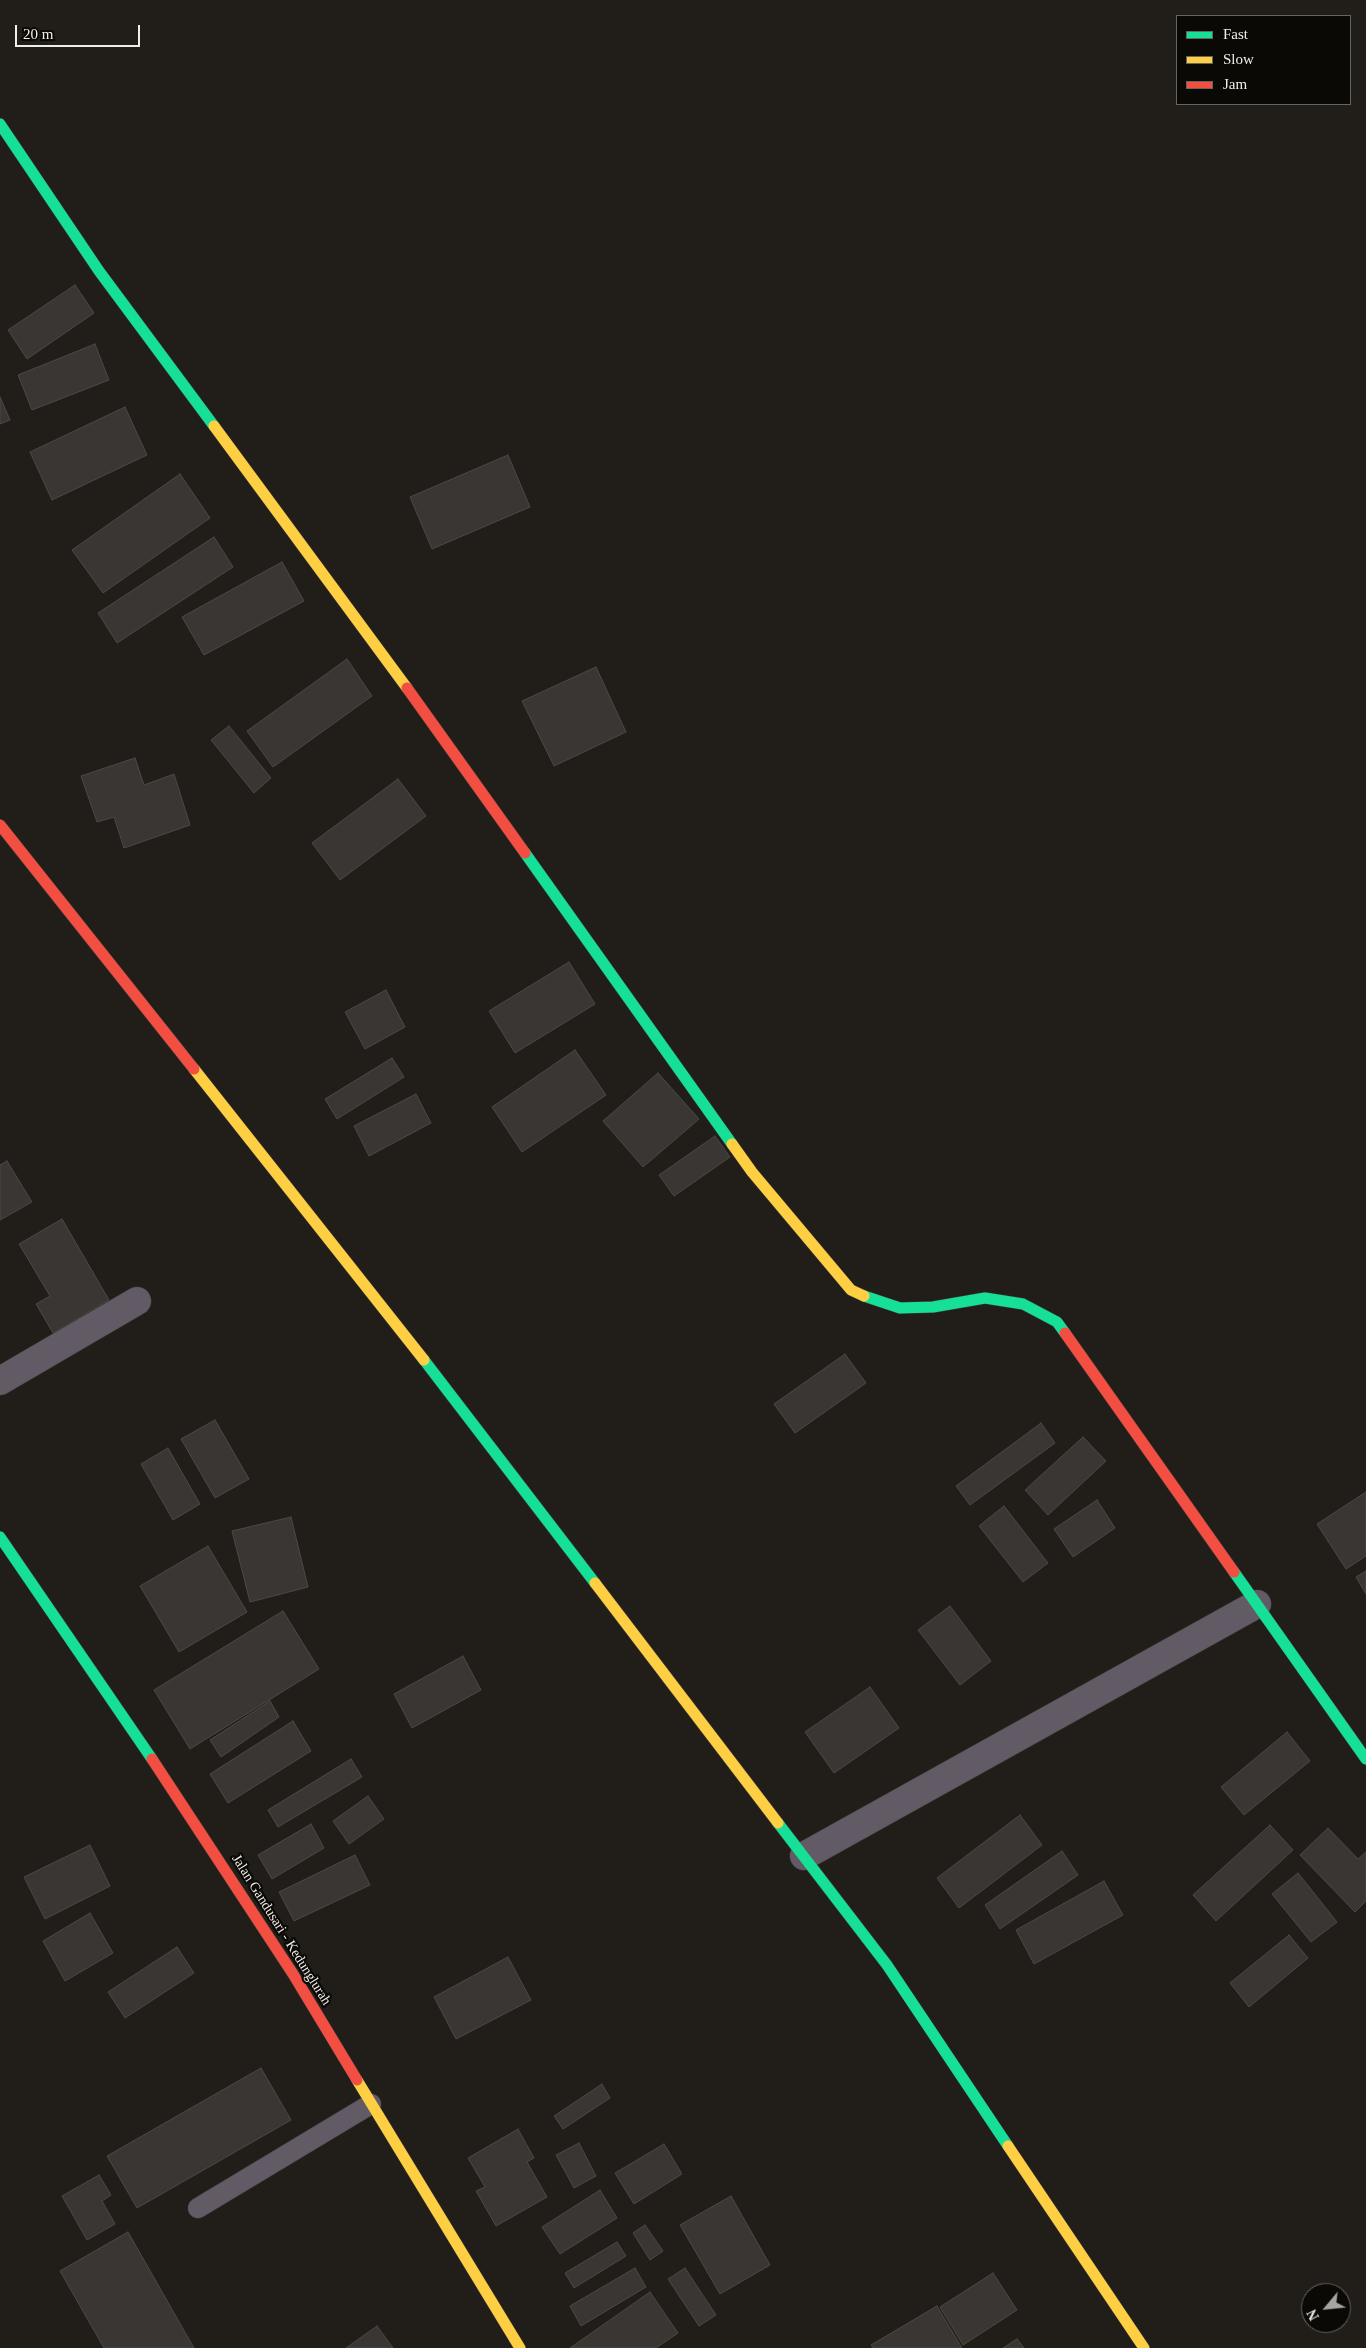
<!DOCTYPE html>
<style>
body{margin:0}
#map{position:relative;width:1366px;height:2348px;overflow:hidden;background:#211e1a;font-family:"Times New Roman",serif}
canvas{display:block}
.legend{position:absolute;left:1176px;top:15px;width:175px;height:90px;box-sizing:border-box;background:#0b0906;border:1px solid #676560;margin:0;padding:6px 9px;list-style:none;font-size:15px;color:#f1eee8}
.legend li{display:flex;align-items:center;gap:10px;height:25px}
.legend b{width:25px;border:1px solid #676560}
.north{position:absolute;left:1301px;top:2283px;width:50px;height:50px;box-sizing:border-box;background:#0b0906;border:1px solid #676560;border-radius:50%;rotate:242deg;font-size:14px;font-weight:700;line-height:20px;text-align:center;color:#f1eee8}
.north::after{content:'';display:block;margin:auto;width:18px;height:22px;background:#a8a5a0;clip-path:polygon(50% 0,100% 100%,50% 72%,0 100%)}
.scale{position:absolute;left:15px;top:25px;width:125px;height:22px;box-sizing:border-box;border:2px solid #f1eee8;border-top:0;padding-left:6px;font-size:15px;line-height:18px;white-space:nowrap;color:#f1eee8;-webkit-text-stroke:4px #0b0906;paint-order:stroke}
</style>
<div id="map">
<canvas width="1366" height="2348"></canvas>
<ul class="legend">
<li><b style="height:6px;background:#16e098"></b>Fast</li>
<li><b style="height:6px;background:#ffcf43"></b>Slow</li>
<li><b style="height:6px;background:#f24e42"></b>Jam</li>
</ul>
<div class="north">N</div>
<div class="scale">20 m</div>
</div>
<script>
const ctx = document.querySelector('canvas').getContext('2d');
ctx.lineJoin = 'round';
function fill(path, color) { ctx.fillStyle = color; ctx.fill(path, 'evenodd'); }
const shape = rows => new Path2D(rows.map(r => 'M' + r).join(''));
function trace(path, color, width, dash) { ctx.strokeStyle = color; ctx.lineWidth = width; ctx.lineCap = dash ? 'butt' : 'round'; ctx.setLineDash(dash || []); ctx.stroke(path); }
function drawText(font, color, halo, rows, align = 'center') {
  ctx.font = font + ' "Times New Roman",serif'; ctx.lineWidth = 4.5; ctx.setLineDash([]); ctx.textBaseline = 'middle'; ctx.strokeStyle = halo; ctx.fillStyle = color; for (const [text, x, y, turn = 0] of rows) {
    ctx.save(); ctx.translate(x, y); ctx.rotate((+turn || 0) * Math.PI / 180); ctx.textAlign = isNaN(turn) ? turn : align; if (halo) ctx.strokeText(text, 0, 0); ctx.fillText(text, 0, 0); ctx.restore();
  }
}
const building = shape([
 [75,285,94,313,27,359,8,330,75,285],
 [95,344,109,380,32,410,18,375,95,344],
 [0,397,10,420,0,424,0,397],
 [125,407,147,455,52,500,30,452,125,407],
 [508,455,530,507,432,549,410,497,508,455],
 [180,474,210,518,103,593,72,550,180,474],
 [214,537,233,567,117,643,98,613,214,537],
 [282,562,304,601,204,655,182,617,282,562],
 [347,659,372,696,273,767,247,731,347,659],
 [596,667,626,732,554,766,522,701,596,667],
 [229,726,271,778,254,793,211,740,229,726],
 [135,758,144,785,174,774,190,825,124,848,114,817,97,822,81,776,135,758],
 [398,779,426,816,340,880,312,843,398,779],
 [569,962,595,1004,515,1053,489,1011,569,962],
 [386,990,405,1027,365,1049,345,1012,386,990],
 [575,1050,606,1095,522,1152,492,1107,575,1050],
 [392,1058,404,1077,337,1119,325,1099,392,1058],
 [658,1073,699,1119,643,1167,603,1121,658,1073],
 [416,1094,431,1123,369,1156,354,1126,416,1094],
 [715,1136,730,1157,674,1196,659,1175,715,1136],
 [7,1161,32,1202,0,1220,0,1165,7,1161],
 [62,1219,109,1300,53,1333,36,1304,50,1296,19,1244,62,1219],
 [845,1354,866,1383,795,1433,774,1404,845,1354],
 [215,1420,249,1479,215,1498,181,1439,215,1420],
 [1041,1423,1055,1443,970,1505,956,1486,1041,1423],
 [1083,1437,1106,1461,1048,1515,1025,1490,1083,1437],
 [168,1448,200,1504,173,1520,141,1464,168,1448],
 [1366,1492,1366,1556,1346,1569,1317,1524,1366,1492],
 [1097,1500,1115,1528,1073,1557,1054,1529,1097,1500],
 [1004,1506,1048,1563,1023,1582,979,1526,1004,1506],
 [291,1517,308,1587,250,1602,232,1531,291,1517],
 [208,1546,247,1612,179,1652,140,1586,208,1546],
 [1366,1571,1366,1594,1356,1577,1366,1571],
 [950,1606,991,1661,960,1685,918,1630,950,1606],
 [283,1611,319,1669,190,1749,154,1690,283,1611],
 [463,1656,481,1690,412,1728,394,1694,463,1656],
 [870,1687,899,1728,834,1773,805,1732,870,1687],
 [270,1701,279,1717,221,1757,210,1740,270,1701],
 [293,1721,311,1751,228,1803,210,1774,293,1721],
 [1287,1732,1310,1761,1244,1815,1221,1787,1287,1732],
 [351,1759,362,1777,278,1827,268,1810,351,1759],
 [368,1796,384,1819,349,1844,333,1821,368,1796],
 [1020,1815,1042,1845,959,1908,937,1878,1020,1815],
 [311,1824,324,1848,272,1879,258,1855,311,1824],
 [1270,1825,1293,1850,1216,1921,1193,1895,1270,1825],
 [1328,1828,1358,1859,1366,1852,1366,1901,1355,1912,1300,1855,1328,1828],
 [90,1845,110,1886,45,1919,24,1877,90,1845],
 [1062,1851,1078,1875,1000,1929,985,1905,1062,1851],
 [355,1855,370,1885,294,1921,279,1892,355,1855],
 [1298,1873,1337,1922,1311,1942,1272,1894,1298,1873],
 [1104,1881,1123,1915,1034,1964,1016,1930,1104,1881],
 [90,1913,113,1953,65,1981,43,1941,90,1913],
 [1289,1935,1308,1958,1249,2007,1230,1983,1289,1935],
 [177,1947,194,1973,125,2018,108,1992,177,1947],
 [508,1957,531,2000,456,2039,434,1997,508,1957],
 [261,2068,291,2120,137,2208,107,2156,261,2068],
 [602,2084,610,2098,563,2129,554,2116,602,2084],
 [518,2129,534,2158,527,2162,547,2197,496,2226,476,2191,485,2187,468,2158,518,2129],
 [579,2143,596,2176,574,2188,556,2155,579,2143],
 [664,2144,682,2174,634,2204,615,2173,664,2144],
 [99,2175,111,2195,102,2201,115,2224,87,2240,62,2196,99,2175],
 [600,2190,617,2218,560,2254,542,2227,600,2190],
 [731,2196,770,2265,720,2294,680,2225,731,2196],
 [645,2225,663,2251,650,2260,633,2233,645,2225],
 [128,2232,194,2348,104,2348,60,2271,128,2232],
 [617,2242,626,2256,574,2288,565,2273,617,2242],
 [635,2268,646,2287,581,2326,570,2306,635,2268],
 [685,2268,716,2315,699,2326,668,2279,685,2268],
 [993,2273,1017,2310,963,2345,940,2307,993,2273],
 [650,2292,678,2333,656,2348,570,2348,650,2292],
 [937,2306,962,2348,873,2348,871,2345,937,2306],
 [377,2326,393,2348,346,2348,377,2326],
 [1017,2339,1024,2348,1003,2348,1017,2339]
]);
fill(building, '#393633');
trace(building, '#4c4946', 1);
const lane = shape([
 [198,2208,371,2104]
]);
const street = shape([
 [0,1381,137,1301],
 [804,1856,1257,1604]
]);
const fast = shape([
 [0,124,99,271,214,426],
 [525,853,732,1144],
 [864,1296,900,1308,933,1307,985,1298,1023,1304,1057,1322,1065,1333],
 [424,1360,595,1583],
 [0,1537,152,1759],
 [1234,1572,1366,1759],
 [778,1823,887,1965,1008,2146]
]);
const slow = shape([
 [214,426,407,688],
 [194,1069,424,1360],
 [732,1144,752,1172,851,1290,864,1296],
 [595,1583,778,1823],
 [357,2080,520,2348],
 [1008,2146,1144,2348]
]);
const jam = shape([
 [407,688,525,853],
 [0,825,194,1069],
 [1065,1333,1234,1572],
 [152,1759,293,1974,357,2080]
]);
trace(lane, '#3d3b38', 21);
trace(street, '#3d3b38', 29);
trace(fast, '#3d3b38', 12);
trace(slow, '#3d3b38', 12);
trace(jam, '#3d3b38', 12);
trace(lane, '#625a65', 20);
trace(street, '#625a65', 28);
trace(fast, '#16e098', 11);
trace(slow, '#ffcf43', 11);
trace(jam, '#f24e42', 11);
drawText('14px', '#f1eee8', '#0b0906', [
 ["Jalan Gandusari - Kedunglurah",281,1930,58]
]);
</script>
